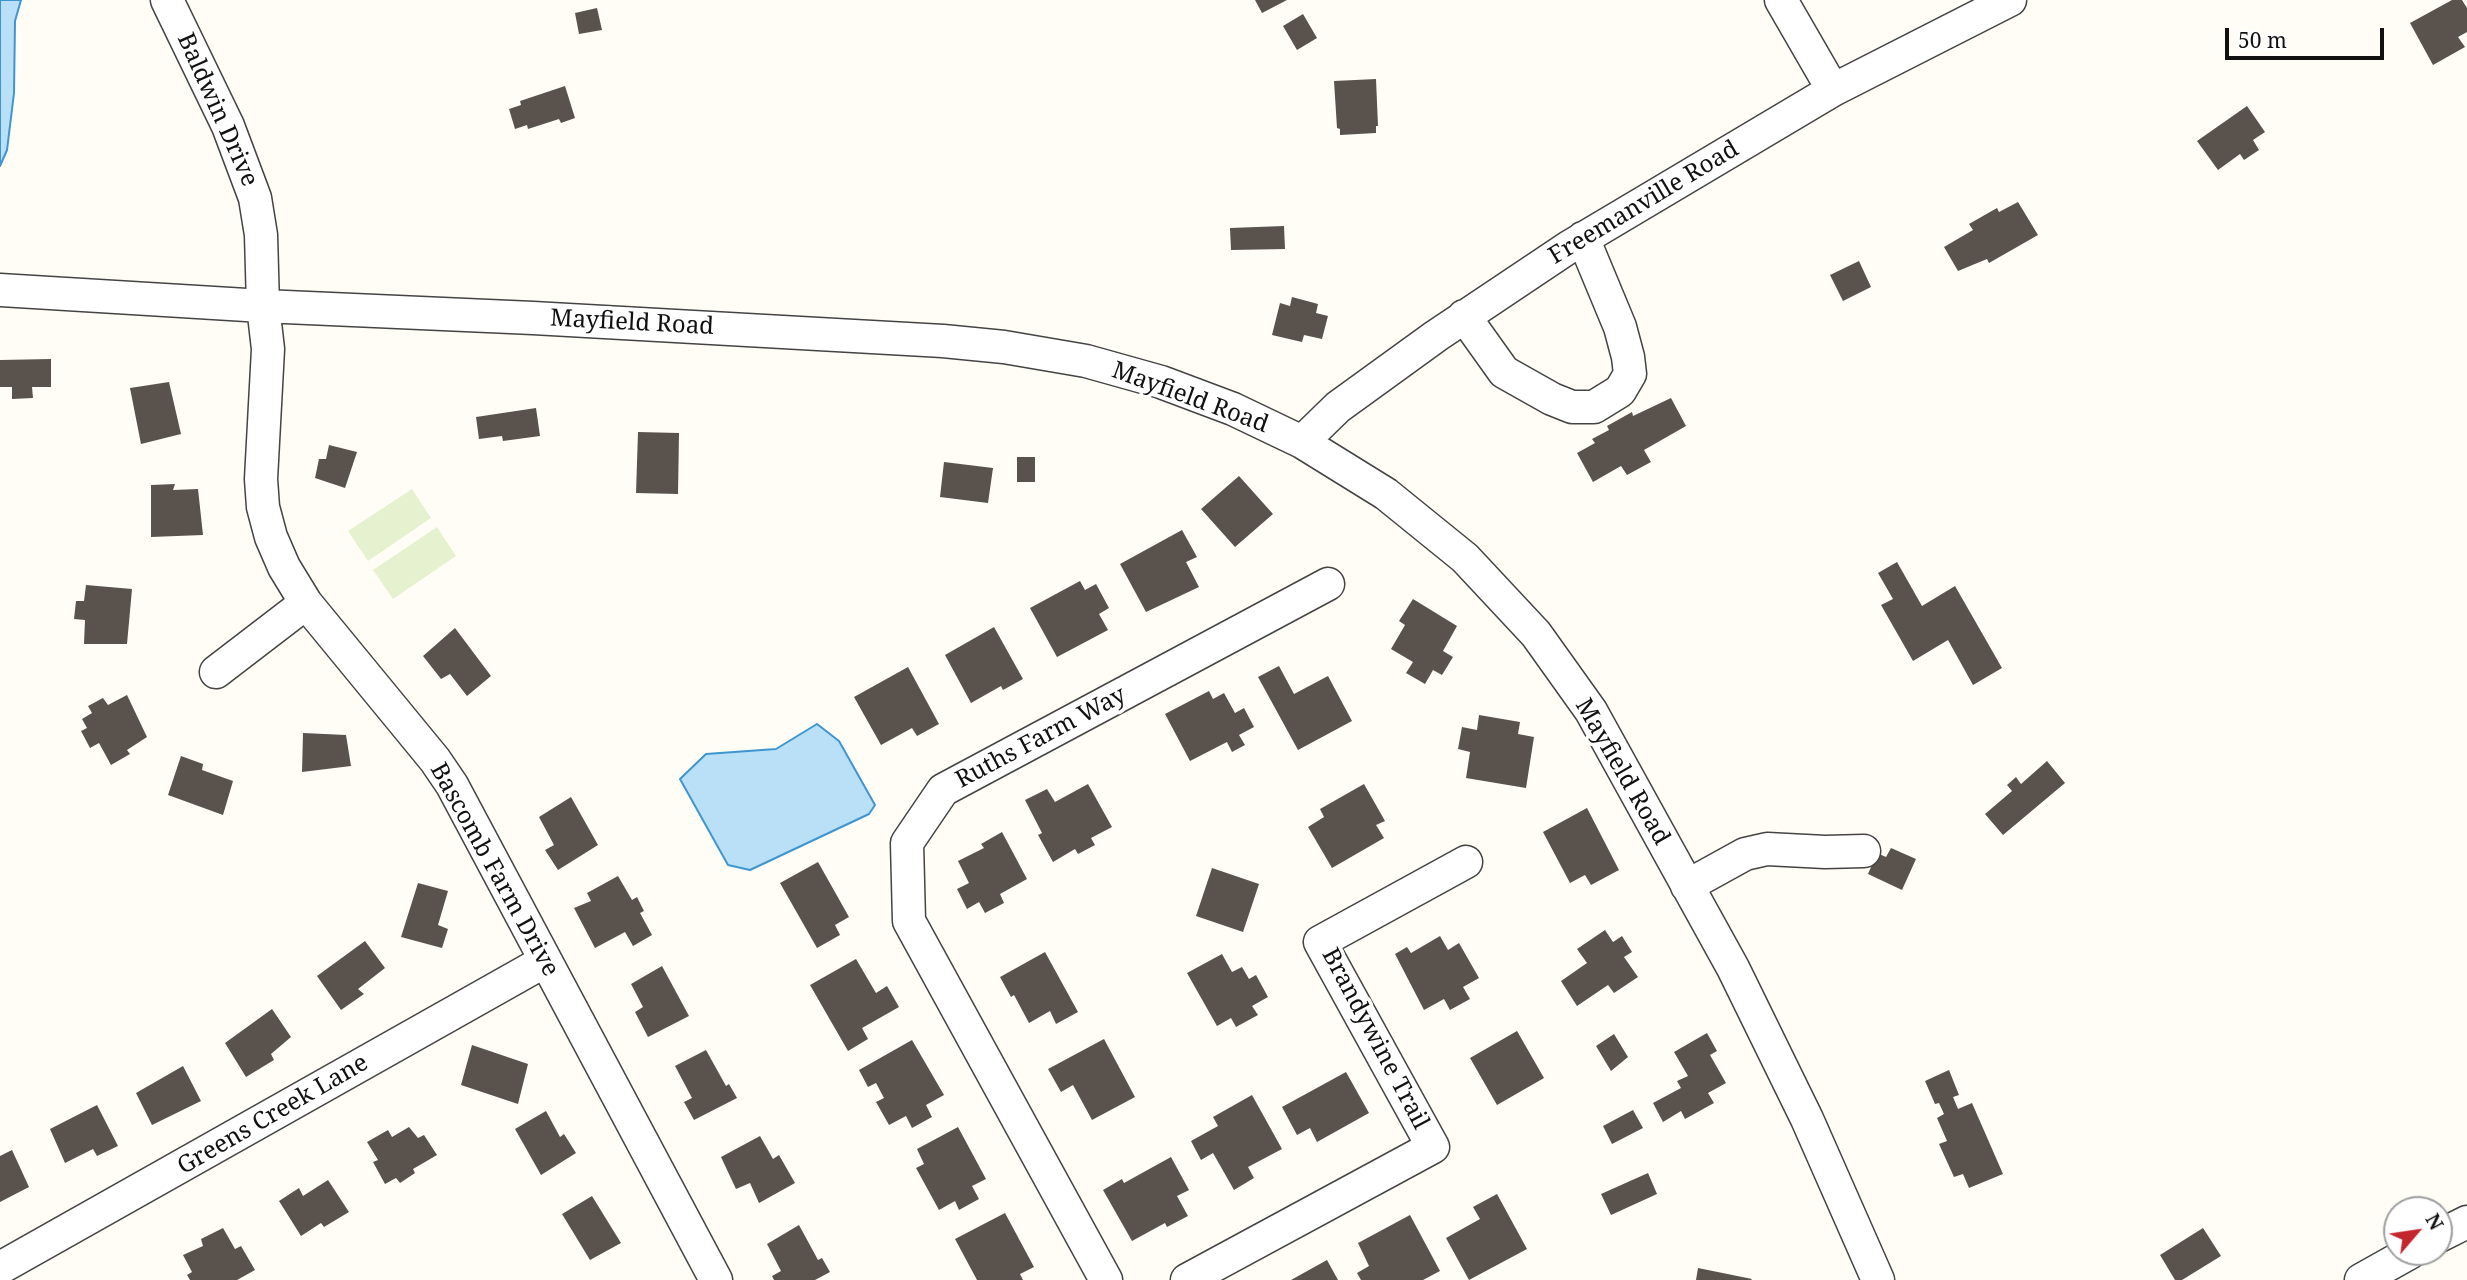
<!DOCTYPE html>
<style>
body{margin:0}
#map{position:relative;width:2467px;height:1280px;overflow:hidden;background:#fffdf5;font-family:"Noto Serif",serif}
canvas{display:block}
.north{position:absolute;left:2383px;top:1196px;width:70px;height:70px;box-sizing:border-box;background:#fff;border:2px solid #a0a0a0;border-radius:50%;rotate:61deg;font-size:19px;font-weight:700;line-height:28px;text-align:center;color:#111}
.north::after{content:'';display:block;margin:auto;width:24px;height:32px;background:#c4262e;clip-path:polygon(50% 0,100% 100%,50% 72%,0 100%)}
.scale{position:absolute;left:2225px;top:28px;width:159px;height:32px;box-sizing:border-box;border:4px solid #111;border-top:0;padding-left:9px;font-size:21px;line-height:24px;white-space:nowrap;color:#111;-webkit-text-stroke:5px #fff;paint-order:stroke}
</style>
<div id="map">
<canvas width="2467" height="1280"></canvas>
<div class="north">N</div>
<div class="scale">50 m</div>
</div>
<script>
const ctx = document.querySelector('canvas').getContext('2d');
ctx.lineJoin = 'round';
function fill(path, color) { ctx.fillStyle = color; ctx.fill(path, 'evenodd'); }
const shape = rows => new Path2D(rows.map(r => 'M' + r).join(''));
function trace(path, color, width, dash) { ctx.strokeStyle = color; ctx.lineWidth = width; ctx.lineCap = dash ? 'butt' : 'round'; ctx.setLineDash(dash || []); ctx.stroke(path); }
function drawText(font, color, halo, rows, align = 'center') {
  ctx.font = font + ' "Noto Serif",serif'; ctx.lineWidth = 7; ctx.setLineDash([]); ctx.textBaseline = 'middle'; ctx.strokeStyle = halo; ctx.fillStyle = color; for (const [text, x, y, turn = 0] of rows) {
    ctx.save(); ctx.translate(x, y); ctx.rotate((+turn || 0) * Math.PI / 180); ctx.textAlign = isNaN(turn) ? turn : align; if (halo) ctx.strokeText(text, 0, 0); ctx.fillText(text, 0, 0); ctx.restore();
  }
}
fill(shape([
 [412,489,431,518,368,561,348,531],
 [437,527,456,556,393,599,373,570]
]), '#e6f2cf');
const water = shape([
 [0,0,21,0,15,21,14,93,7,150,0,166,0,0],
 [817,724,839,741,875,805,869,814,750,870,728,865,680,779,706,754,776,749,817,724]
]);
fill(water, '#b9e0f7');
trace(water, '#3f96cf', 2);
fill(shape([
 [1255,0,1287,0,1262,13],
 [2452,0,2462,0,2467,8,2467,32,2458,37,2465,47,2433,65,2410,23],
 [597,8,602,30,579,34,575,13],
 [1303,14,1317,38,1297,50,1283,26],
 [1376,79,1378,126,1376,126,1376,133,1340,135,1340,129,1337,128,1334,81],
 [565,86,575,118,561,123,559,119,528,129,527,125,515,129,509,109,521,105,520,101],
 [2247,106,2265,132,2253,140,2259,150,2244,160,2240,154,2218,170,2197,141],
 [2018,202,2038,235,1989,263,1987,259,1958,271,1944,247,1973,230,1969,224,1997,208,1999,212],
 [1284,226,1285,249,1231,250,1230,228],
 [1859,261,1871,287,1843,301,1830,275],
 [1292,297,1318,304,1316,313,1328,316,1322,339,1304,335,1302,342,1272,335,1280,303,1290,306],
 [51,359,51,387,32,387,33,398,12,399,12,387,0,387,0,360],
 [169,382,181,434,141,444,130,388],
 [1671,398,1686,426,1644,450,1651,462,1627,475,1621,466,1593,482,1577,453,1595,443,1592,439,1609,430,1607,426,1632,412,1633,416],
 [536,408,540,436,503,441,502,436,479,439,476,417],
 [638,432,679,433,678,494,636,493],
 [329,445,357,452,345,488,315,478,319,459,326,459],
 [1017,457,1035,457,1035,482,1017,482],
 [944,462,993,468,988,503,940,497],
 [1239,476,1273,514,1235,547,1201,509],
 [175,484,173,490,198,489,203,535,151,537,151,485],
 [1182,530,1197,557,1186,562,1199,587,1146,612,1120,564],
 [1897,562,1922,606,1955,586,2002,668,1973,685,1948,640,1913,661,1881,605,1893,599,1878,573],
 [1080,581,1085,590,1096,584,1109,608,1099,614,1108,630,1057,657,1030,608],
 [86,585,132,589,127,644,84,644,85,620,74,619,76,601,84,601],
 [1413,599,1457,626,1443,651,1453,657,1442,675,1433,670,1425,684,1406,673,1413,662,1391,649,1405,625,1399,621],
 [994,627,1023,679,1003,690,1001,686,971,703,945,655],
 [455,628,491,676,467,696,450,674,441,679,423,656],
 [1279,666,1294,694,1328,676,1352,721,1298,750,1258,677],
 [908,667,939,724,917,736,912,728,881,745,854,697],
 [1209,691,1213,699,1224,693,1235,713,1244,708,1254,727,1239,735,1245,745,1232,752,1227,742,1190,761,1165,714],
 [127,695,147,737,127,750,130,754,111,765,99,743,90,748,81,731,87,728,82,719,92,713,88,706,103,698,108,705],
 [1479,715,1520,722,1518,734,1534,737,1526,788,1466,778,1470,752,1458,749,1462,727,1477,730],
 [303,733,346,735,351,766,302,772],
 [181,756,203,764,202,770,233,781,223,815,168,795],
 [2047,761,2065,783,2003,835,1985,814,2012,791,2007,785,2016,777,2021,784],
 [1088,784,1112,827,1091,838,1095,845,1078,854,1075,849,1053,862,1038,835,1042,833,1025,800,1047,789,1055,802],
 [1364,784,1385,821,1376,825,1384,838,1332,868,1308,827,1324,817,1320,809],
 [571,797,598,845,558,870,545,850,554,845,539,817],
 [1587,808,1619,870,1591,885,1585,875,1570,883,1543,832],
 [1002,832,1027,879,1000,894,1004,903,985,913,979,902,967,909,957,889,969,883,958,861,984,848,981,844],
 [1891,848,1916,859,1902,890,1868,874,1877,853,1886,857],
 [818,862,849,917,835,925,840,935,817,948,780,883],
 [1212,868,1259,884,1243,932,1196,916],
 [618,876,632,900,637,897,644,911,640,913,652,935,633,946,625,932,595,948,574,908,591,901,587,893],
 [418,883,448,891,438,925,448,929,442,948,401,937],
 [1605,930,1613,942,1622,936,1632,952,1624,957,1638,977,1614,993,1608,985,1577,1006,1561,981,1587,963,1577,949],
 [1440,936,1448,950,1459,943,1479,978,1463,987,1470,999,1450,1010,1444,999,1424,1010,1395,954,1407,947,1411,953],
 [365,941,385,968,358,989,364,994,341,1010,317,976],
 [1045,952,1078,1012,1056,1024,1050,1011,1029,1023,1014,995,1011,997,1000,977],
 [1222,954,1232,972,1242,967,1249,979,1256,975,1268,997,1252,1006,1258,1015,1236,1027,1231,1018,1217,1026,1187,973],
 [856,959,876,993,887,986,899,1007,862,1028,868,1039,848,1051,810,985],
 [662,966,689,1016,648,1037,635,1012,643,1007,631,984],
 [272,1009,291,1037,271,1054,274,1060,246,1077,225,1043],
 [1517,1031,1544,1078,1497,1105,1470,1058],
 [1707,1033,1717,1051,1710,1055,1726,1083,1708,1093,1714,1103,1685,1119,1681,1111,1663,1122,1653,1103,1681,1088,1677,1081,1688,1076,1674,1052],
 [1614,1034,1628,1057,1611,1071,1596,1046],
 [1104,1039,1135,1097,1092,1120,1073,1085,1061,1092,1048,1069],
 [912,1040,944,1095,926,1105,932,1117,912,1128,906,1116,889,1125,876,1102,884,1098,876,1083,868,1087,859,1070],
 [472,1045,528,1064,518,1104,461,1085],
 [706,1050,726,1086,729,1084,737,1098,694,1120,684,1102,692,1098,675,1066],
 [183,1066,201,1101,152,1125,136,1093],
 [1949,1070,1959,1095,1953,1097,1958,1109,1972,1103,2003,1174,1969,1188,1963,1174,1954,1177,1939,1144,1947,1141,1937,1118,1944,1114,1939,1103,1935,1104,1925,1081],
 [1346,1072,1369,1113,1317,1142,1310,1128,1297,1135,1282,1107],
 [1252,1095,1282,1149,1248,1167,1254,1178,1234,1190,1213,1153,1201,1160,1191,1141,1218,1126,1213,1117],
 [97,1105,118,1146,97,1156,93,1149,65,1163,50,1129],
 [1633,1110,1643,1128,1612,1144,1603,1126],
 [546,1111,560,1137,564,1134,576,1153,541,1175,515,1129],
 [409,1127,418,1138,424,1135,437,1155,413,1169,415,1173,400,1183,396,1178,385,1184,373,1162,378,1160,367,1142,388,1130,392,1137],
 [958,1127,986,1179,972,1186,979,1199,959,1210,955,1201,939,1210,916,1168,924,1164,917,1149],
 [760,1136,773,1159,779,1155,795,1183,759,1203,750,1183,736,1189,721,1157],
 [12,1150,29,1187,0,1202,0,1156],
 [1171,1157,1189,1190,1177,1196,1188,1216,1167,1227,1165,1223,1132,1241,1103,1190,1122,1179,1124,1183],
 [1648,1173,1657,1194,1611,1215,1601,1194],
 [328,1180,349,1212,324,1227,321,1223,301,1236,279,1201,299,1188,303,1196],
 [1497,1194,1527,1249,1469,1280,1446,1238,1480,1219,1473,1207],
 [592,1196,621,1243,590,1260,562,1214],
 [1005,1213,1034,1267,1020,1274,1023,1280,977,1280,955,1239],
 [1410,1215,1440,1271,1423,1280,1361,1280,1357,1273,1369,1266,1358,1243],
 [799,1225,818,1260,822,1258,830,1272,815,1280,774,1280,772,1276,781,1271,767,1244],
 [223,1228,235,1249,241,1246,255,1270,237,1280,190,1280,187,1275,192,1272,183,1255,203,1246,201,1239],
 [2203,1228,2221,1256,2182,1280,2175,1280,2160,1255],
 [1327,1260,1338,1280,1291,1280],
 [1698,1268,1752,1279,1751,1280,1696,1280]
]), '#5a524d');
const minor = shape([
 [167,0,228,126,255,198,261,235,263,306,268,349,261,479,263,507,271,537,284,567,306,603,435,760,452,785,716,1280],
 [1781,0,1833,90],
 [0,290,263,306,533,318,943,341,1004,347,1086,361,1161,382,1233,409,1302,442,1386,494,1465,558,1536,634,1591,711,1733,968,1807,1119,1878,1280],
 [1464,316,1504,372,1552,399,1572,407,1594,407,1620,391,1630,374,1628,357,1620,327,1583,238],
 [1302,442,1338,407,1436,336,1569,247,1833,90,2010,0],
 [216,672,306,603],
 [1687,886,1745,854,1767,849,1825,852,1864,851],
 [2439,1236,2467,1222],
 [0,1268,545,961],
 [1106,1280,909,921,907,843,943,790,1328,584],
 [1187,1280,1433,1147,1320,942,1466,862],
 [2361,1280,2411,1252]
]);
trace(minor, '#444', 35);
trace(minor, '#fff', 32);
drawText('24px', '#111', '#fff', [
 ["Baldwin Drive",217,110,66],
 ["Freemanville Road",1644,203,-31],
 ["Mayfield Road",632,323,3],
 ["Mayfield Road",1190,398,20],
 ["Ruths Farm Way",1041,738,-28],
 ["Mayfield Road",1622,772,60],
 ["Bascomb Farm Drive",494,870,61],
 ["Brandywine Trail",1375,1039,62],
 ["Greens Creek Lane",273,1115,-30]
]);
</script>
